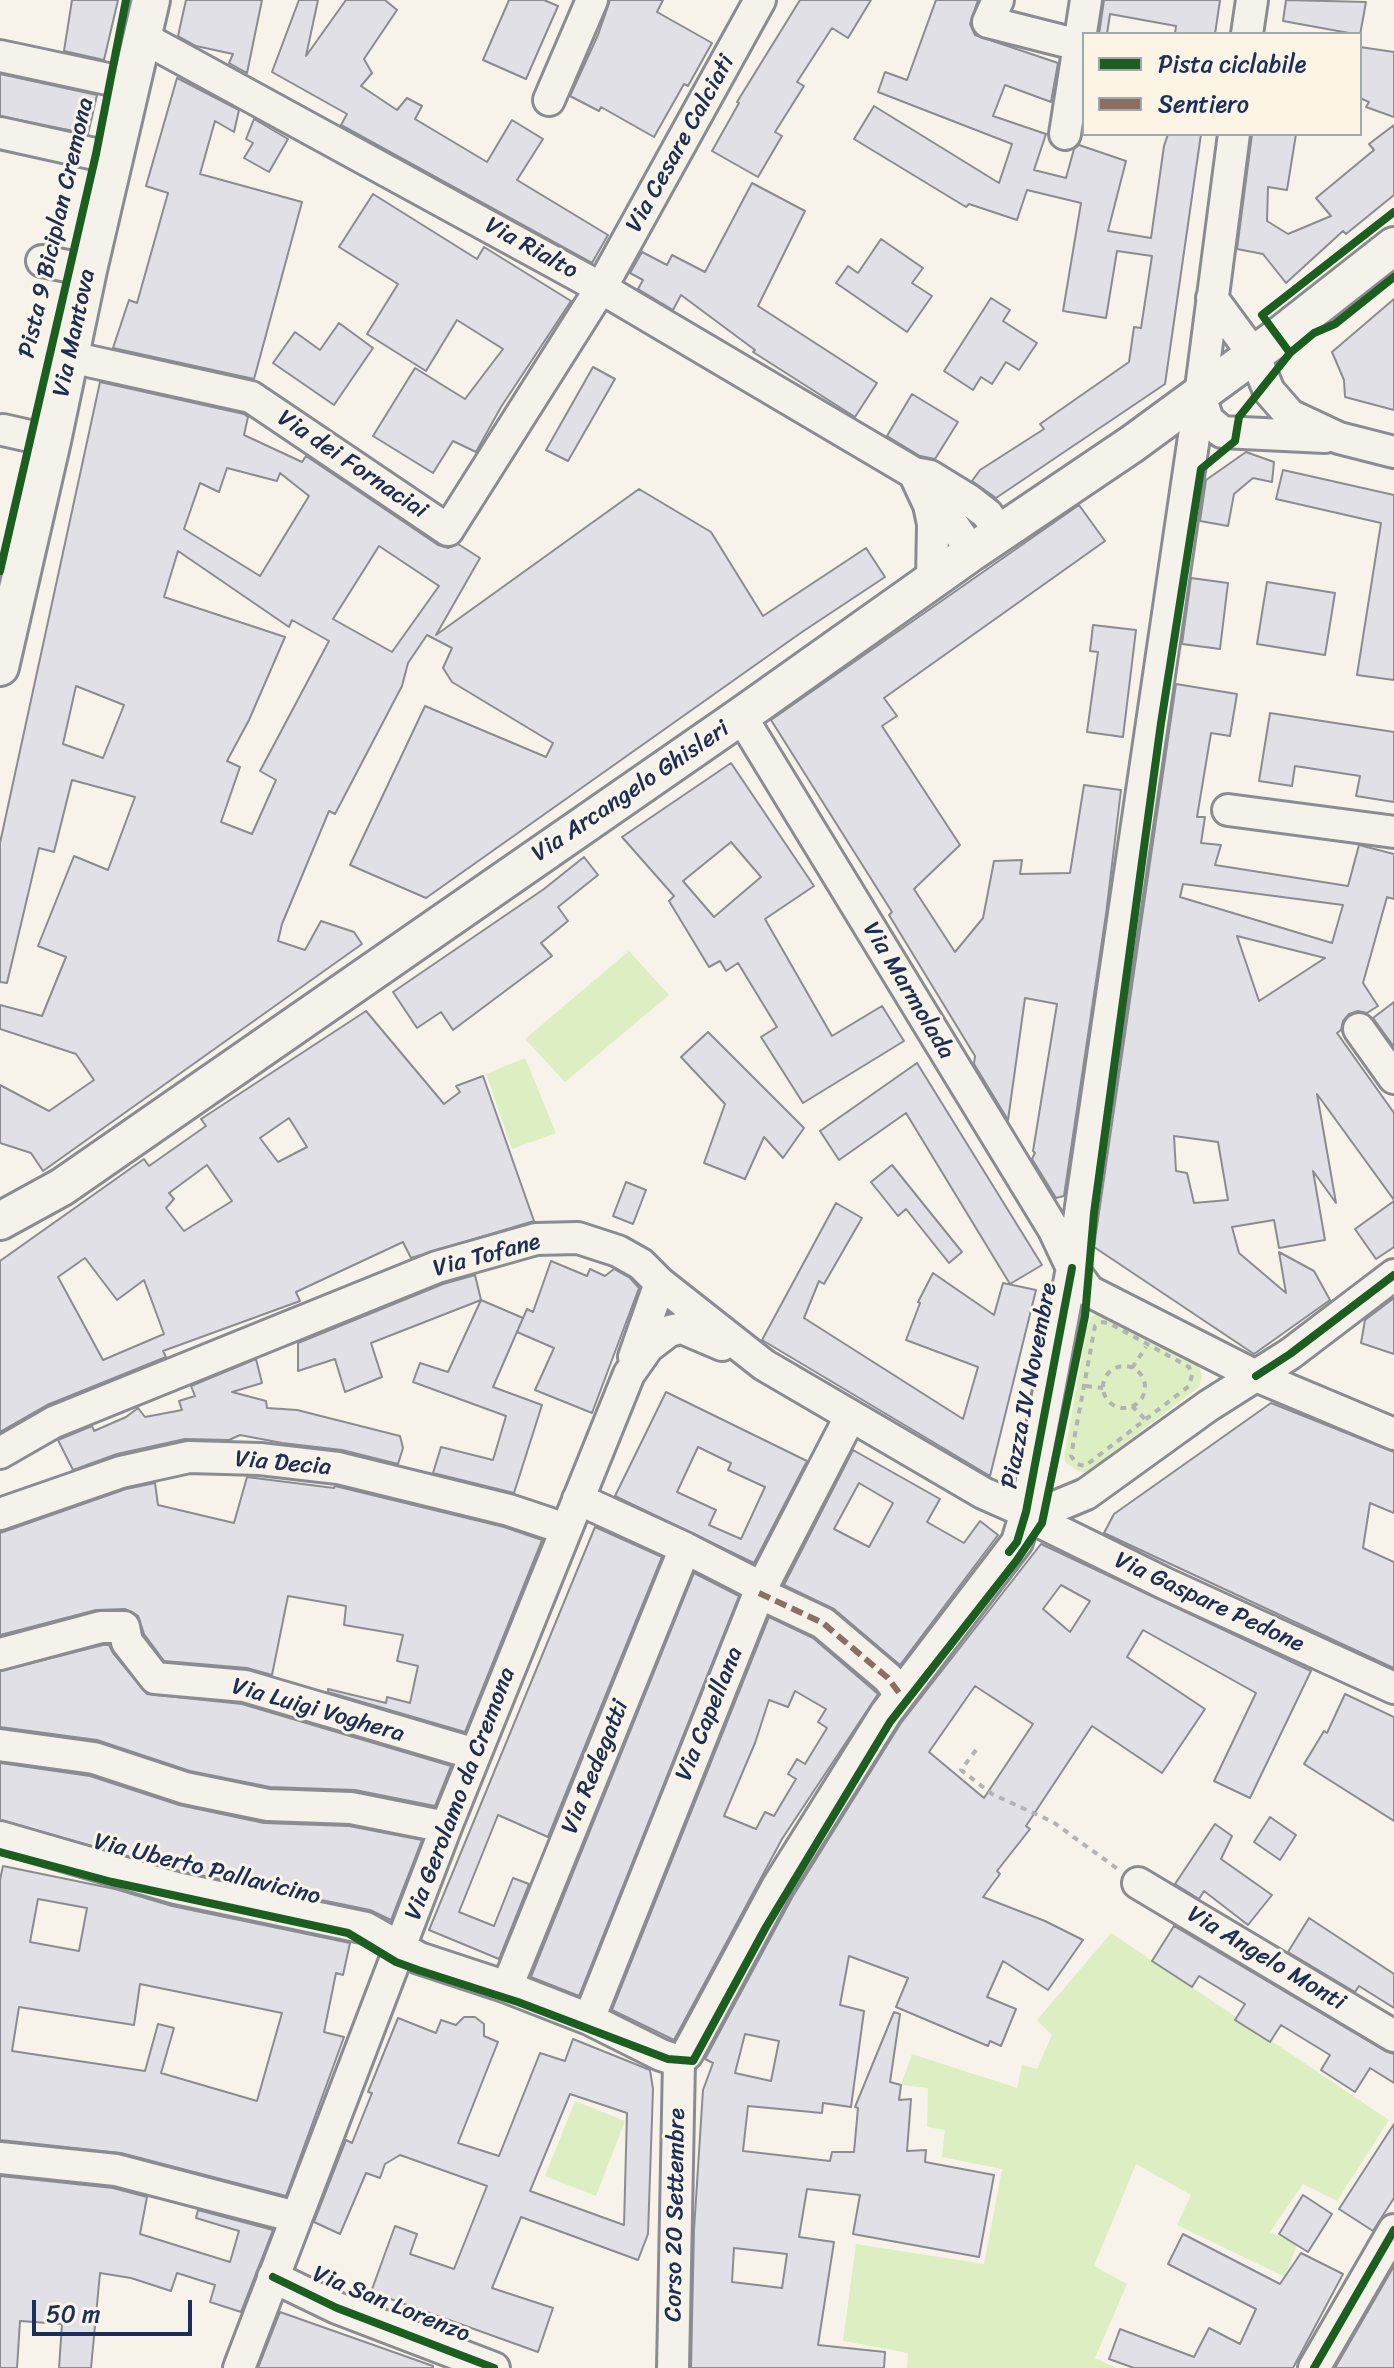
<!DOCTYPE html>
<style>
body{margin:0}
#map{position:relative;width:1394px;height:2368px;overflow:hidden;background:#f7f3ea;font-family:Sriracha,sans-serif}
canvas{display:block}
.legend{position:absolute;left:1082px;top:32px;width:280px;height:104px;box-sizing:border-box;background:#fcf5e5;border:2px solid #a2a6af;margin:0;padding:10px 14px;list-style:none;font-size:24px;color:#1b2f5e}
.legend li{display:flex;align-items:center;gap:16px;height:40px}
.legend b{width:40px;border:2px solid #a2a6af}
.scale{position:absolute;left:32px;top:2300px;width:160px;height:36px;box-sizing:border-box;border:4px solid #1b2f5e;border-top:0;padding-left:10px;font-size:24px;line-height:28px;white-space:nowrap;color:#1b2f5e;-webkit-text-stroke:6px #fcf5e5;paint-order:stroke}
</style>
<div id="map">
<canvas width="1394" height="2368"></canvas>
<ul class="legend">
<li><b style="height:10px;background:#1b5e20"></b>Pista ciclabile</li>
<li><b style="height:10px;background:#8d6e63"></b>Sentiero</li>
</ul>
<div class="scale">50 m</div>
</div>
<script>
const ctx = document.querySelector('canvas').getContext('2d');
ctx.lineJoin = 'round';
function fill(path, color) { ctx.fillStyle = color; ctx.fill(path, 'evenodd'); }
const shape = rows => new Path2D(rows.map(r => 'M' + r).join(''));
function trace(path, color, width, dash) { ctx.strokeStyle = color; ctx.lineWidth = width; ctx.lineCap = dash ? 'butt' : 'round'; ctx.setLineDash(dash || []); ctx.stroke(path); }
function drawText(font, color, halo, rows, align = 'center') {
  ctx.font = font + ' Sriracha,sans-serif'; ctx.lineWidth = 6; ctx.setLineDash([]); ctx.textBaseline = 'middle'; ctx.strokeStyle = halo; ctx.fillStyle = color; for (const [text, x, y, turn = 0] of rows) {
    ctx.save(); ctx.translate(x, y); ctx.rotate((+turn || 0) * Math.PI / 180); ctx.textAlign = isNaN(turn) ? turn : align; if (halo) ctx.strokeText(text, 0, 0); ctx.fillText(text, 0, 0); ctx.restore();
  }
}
fill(shape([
 [629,951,669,995,565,1082,525,1039],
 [525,1058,556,1133,512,1149,486,1074],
 [1104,1311,1198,1363,1202,1376,1199,1387,1087,1472,1078,1471,1066,1463,1064,1457,1087,1327,1091,1317],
 [1111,1933,1389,2120,1337,2201,1303,2184,1270,2232,1297,2245,1285,2277,1177,2225,1191,2195,1136,2164,1094,2266,1127,2284,1095,2358,1117,2368,907,2368,908,2353,843,2341,856,2244,984,2264,1002,2169,942,2157,945,2130,927,2127,928,2088,901,2085,912,2054,1017,2088,1022,2065,1037,2069,1052,2035,1037,2020],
 [575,2101,625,2121,596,2196,545,2176]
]), '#ddeec2');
const building = shape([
 [72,0,118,0,104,60,64,51,72,0],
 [186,0,262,0,247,73,229,63,233,54,196,46,178,36,186,0],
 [299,0,318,0,306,56,346,0,385,0,397,10,364,59,372,73,361,86,397,110,407,98,422,106,415,119,487,162,512,120,543,139,517,180,608,235,592,263,341,125,347,114,272,72,299,0],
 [509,0,544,0,558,6,526,79,483,60,509,0],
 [610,0,663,0,657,12,712,43,688,86,684,84,654,137,601,107,599,111,570,96,598,35,610,0],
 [800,0,871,0,848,38,832,28,797,82,804,86,775,132,782,136,758,177,712,151,739,103,737,102,800,0],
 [936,0,978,0,970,24,975,35,1058,63,1051,102,1005,85,993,116,1046,134,1034,170,1066,178,1074,149,1079,145,1126,161,1108,231,1151,238,1164,146,1168,134,1201,134,1165,384,996,498,972,481,980,470,1044,429,1040,424,1129,362,1134,327,1141,328,1152,256,1117,251,1106,318,1063,311,1081,203,1027,190,1017,220,969,204,966,207,854,139,874,106,999,183,1012,144,878,92,885,72,907,80,936,0],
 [1104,0,1220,0,1215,34,1175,34,1176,26,1110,14,1107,34,1099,34,1104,0],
 [1286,0,1366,2,1360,35,1283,21,1286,0],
 [1360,47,1394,52,1394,117,1366,107,1369,102,1360,98,1360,47],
 [0,74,97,95,88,134,0,116,0,74],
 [177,78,239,110,234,132,215,121,200,174,302,202,254,379,113,348,129,300,137,303,168,193,146,186,177,78],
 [254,119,288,139,269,172,244,158,253,143,246,139,254,119],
 [1394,125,1394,195,1346,234,1343,231,1286,283,1263,254,1237,249,1252,134,1296,134,1287,190,1268,187,1267,221,1288,234,1331,216,1316,198,1374,150,1369,144,1394,125],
 [752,183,805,211,758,306,877,383,855,417,753,352,755,350,681,295,673,310,638,289,643,280,630,273,642,252,667,265,672,255,705,272,752,183],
 [373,194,477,259,484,247,571,301,501,407,476,452,453,441,433,473,373,436,415,368,465,399,503,349,457,320,426,371,367,334,398,284,339,247,373,194],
 [881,239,923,268,912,283,932,296,907,332,836,283,848,266,858,273,881,239],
 [991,298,1010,310,1003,321,1037,343,1019,370,1006,362,992,384,981,377,973,390,944,371,991,298],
 [1394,299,1394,410,1345,397,1344,380,1332,352,1394,299],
 [339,323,373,348,334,405,273,363,295,332,320,350,339,323],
 [593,367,615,379,568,461,546,450,593,367],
 [100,382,244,414,248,417,244,435,302,462,306,456,438,545,448,548,458,544,480,558,436,635,639,489,711,532,763,616,866,548,885,577,802,632,426,898,350,865,425,706,546,757,553,743,452,682,443,668,452,648,427,635,408,663,402,686,335,814,329,811,282,924,278,941,305,950,321,921,354,932,362,944,43,1171,31,1153,0,1143,0,1085,49,1111,94,1080,76,1054,0,1029,0,1005,42,1016,66,957,38,946,74,856,108,870,135,797,72,780,54,852,39,848,7,983,0,982,0,843,100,382],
 [227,468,277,481,280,473,309,496,260,576,184,529,200,483,219,492,227,468],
 [379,546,439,586,392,652,333,619,379,546],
 [178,551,289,627,292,620,329,641,260,771,276,780,252,834,221,822,240,767,227,761,249,720,285,637,164,597,178,551],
 [76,686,124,705,103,758,63,744,76,686],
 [912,394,958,422,935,459,920,456,887,436,912,394],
 [1246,452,1274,462,1272,482,1253,478,1234,494,1228,526,1200,521,1206,480,1246,452],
 [1283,470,1394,495,1394,680,1357,675,1381,523,1276,499,1283,470],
 [1079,505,1105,541,884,698,897,716,882,726,960,845,914,889,955,952,983,918,994,861,1022,860,1020,874,1070,873,1084,785,1121,790,1106,914,1064,1196,1056,1198,1032,1159,1035,1153,1033,1151,1057,1004,1025,998,1008,1120,974,1064,975,1056,889,915,892,912,771,720,1079,505],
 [1191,578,1228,583,1220,649,1182,644,1191,578],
 [1267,582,1335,593,1325,655,1257,644,1267,582],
 [1093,625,1136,630,1123,737,1087,732,1098,652,1090,651,1093,625],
 [1176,684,1237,694,1230,736,1211,733,1197,817,1205,817,1201,843,1221,845,1215,865,1348,886,1359,845,1394,854,1394,899,1387,897,1363,983,1378,1006,1367,1013,1358,1011,1349,1014,1343,1021,1341,1030,1337,1033,1394,1113,1394,1200,1317,1094,1336,1203,1313,1171,1325,1240,1279,1248,1274,1220,1232,1227,1239,1253,1286,1293,1279,1252,1314,1271,1330,1300,1254,1354,1094,1247,1176,684],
 [1183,884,1343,905,1332,943,1180,897,1183,884],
 [1237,936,1325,958,1259,1001,1237,936],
 [1174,1136,1218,1142,1228,1200,1194,1203,1187,1173,1176,1171,1174,1136],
 [1270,713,1394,732,1394,802,1356,796,1360,776,1295,766,1292,786,1259,781,1270,713],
 [731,763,814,886,765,919,832,1036,882,1006,904,1041,803,1103,761,1037,777,1027,738,963,726,971,720,961,709,967,669,901,674,896,622,837,731,763],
 [731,842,761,877,714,917,683,881,731,842],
 [584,857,598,875,558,907,568,921,541,943,552,956,453,1030,441,1012,417,1028,393,992,544,889,584,857],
 [1394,1002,1394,1047,1373,1018,1394,1002],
 [366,1011,444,1104,460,1092,456,1086,483,1076,534,1221,411,1258,403,1242,296,1292,300,1301,163,1351,166,1357,47,1405,0,1432,0,1261,144,1159,149,1166,206,1126,201,1119,366,1011],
 [289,1118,307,1147,278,1162,260,1138,289,1118],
 [207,1165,232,1201,184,1231,166,1208,174,1199,169,1193,207,1165],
 [85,1258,117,1300,144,1280,164,1334,103,1360,58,1277,85,1258],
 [708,1032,804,1128,783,1158,764,1137,745,1179,704,1163,725,1104,681,1057,708,1032],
 [917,1063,1042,1265,1010,1284,906,1113,839,1160,820,1131,917,1063],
 [892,1165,962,1252,949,1263,906,1209,898,1216,871,1182,892,1165],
 [626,1182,646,1190,633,1224,613,1216,626,1182],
 [1394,1201,1394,1247,1376,1259,1355,1229,1394,1201],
 [836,1203,862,1218,824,1284,819,1281,804,1318,963,1419,978,1367,906,1340,920,1303,918,1302,933,1273,994,1315,1003,1283,1036,1290,990,1476,762,1340,836,1203],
 [551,1261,587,1276,590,1269,605,1276,614,1269,630,1278,639,1288,592,1413,535,1390,554,1348,517,1332,527,1309,533,1312,551,1261],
 [475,1275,481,1300,371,1343,382,1377,345,1392,335,1359,298,1371,298,1343,443,1284,475,1275],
 [1394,1298,1394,1354,1361,1343,1365,1320,1394,1298],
 [481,1300,523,1318,493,1387,542,1405,514,1493,433,1473,441,1447,493,1460,506,1416,413,1382,420,1363,448,1372,481,1300],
 [256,1359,262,1383,232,1392,266,1401,267,1408,297,1410,400,1436,403,1448,398,1464,342,1450,282,1443,240,1435,229,1440,185,1439,117,1454,73,1470,58,1440,92,1426,94,1431,126,1417,138,1408,145,1417,182,1410,179,1401,195,1396,191,1386,256,1359],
 [666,1392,807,1461,754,1563,615,1496,666,1392],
 [698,1447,731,1463,728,1470,765,1487,741,1539,709,1525,716,1510,677,1492,698,1447],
 [1271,1403,1394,1452,1394,1513,1370,1503,1363,1548,1394,1562,1394,1668,1104,1533,1114,1514,1271,1403],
 [853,1450,940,1499,927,1522,964,1543,980,1521,998,1535,900,1665,834,1609,784,1585,853,1450],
 [859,1483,893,1503,869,1547,834,1529,859,1483],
 [247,1477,334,1488,335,1486,504,1527,542,1540,465,1732,328,1692,328,1689,386,1703,387,1697,410,1703,418,1666,397,1661,403,1635,344,1625,346,1606,288,1596,272,1675,247,1668,164,1661,144,1634,138,1616,125,1609,96,1610,0,1635,0,1533,126,1489,155,1483,158,1505,234,1523,247,1477],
 [595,1527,662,1557,548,1837,498,1815,459,1912,494,1926,513,1878,529,1884,499,1959,429,1930,595,1527],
 [1041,1544,1311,1671,1250,1798,1214,1781,1256,1693,1143,1630,1127,1657,1205,1709,1162,1773,1092,1726,1026,1826,1030,1829,997,1871,1000,1874,983,1897,1045,1921,1083,1940,1048,1990,1003,1961,987,1997,1016,2009,1001,2046,990,2041,988,2046,896,2007,908,1978,849,1956,840,2005,864,2011,851,2107,823,2103,822,2113,748,2106,743,2151,830,2161,832,2152,854,2152,858,2108,855,2107,894,2012,900,2014,890,2082,901,2085,899,2100,911,2099,907,2151,926,2150,925,2162,994,2175,979,2257,853,2234,860,2195,807,2189,799,2237,834,2242,818,2345,885,2352,884,2368,691,2368,694,2230,703,2090,713,2063,705,2059,793,1896,901,1723,1041,1544],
 [1061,1585,1090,1601,1070,1632,1043,1609,1061,1585],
 [975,1686,1033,1724,984,1798,929,1752,975,1686],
 [745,2034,779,2041,771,2081,735,2073,745,2034],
 [734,2248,787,2254,782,2288,732,2282,734,2248],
 [694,1573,739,1596,579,1996,531,1977,694,1573],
 [769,1617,813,1638,878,1694,782,1839,674,2040,612,2010,769,1617],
 [795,1691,826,1709,818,1722,827,1728,805,1764,797,1759,788,1774,796,1779,774,1816,765,1812,756,1829,724,1816,755,1743,769,1700,788,1707,795,1691],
 [103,1645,109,1645,113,1653,147,1694,242,1704,451,1766,435,1806,355,1790,270,1787,190,1771,97,1740,0,1727,0,1671,103,1645],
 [1345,1694,1394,1717,1394,1821,1304,1764,1324,1731,1327,1733,1345,1694],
 [0,1763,90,1776,179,1805,264,1823,349,1826,422,1840,391,1920,370,1910,180,1871,0,1820,0,1763],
 [1270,1817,1296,1835,1280,1860,1254,1842,1270,1817],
 [1215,1824,1232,1836,1221,1859,1272,1895,1248,1925,1204,1891,1199,1899,1175,1884,1215,1824],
 [3,1866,115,1889,172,1906,350,1943,343,1975,336,1973,324,2032,344,2037,286,2196,121,2153,0,2140,0,1880,3,1866],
 [38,1899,87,1908,79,1951,30,1942,38,1899],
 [140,1984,282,2013,257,2101,161,2073,174,2028,158,2024,145,2071,12,2051,19,2007,134,2025,140,1984],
 [1309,1918,1394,1974,1394,2008,1359,1986,1355,1992,1288,1952,1309,1918],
 [1174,1926,1385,2051,1394,2054,1394,2083,1370,2068,1355,2092,1321,2070,1330,2055,1281,2025,1270,2042,1235,2020,1245,2004,1199,1976,1192,1987,1152,1961,1174,1926],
 [464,2017,475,2017,484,2024,484,2036,498,2042,458,2143,499,2156,540,2053,565,2061,573,2039,650,2070,653,2089,648,2234,638,2260,521,2217,492,2288,553,2308,538,2352,371,2292,395,2226,417,2234,410,2254,454,2269,487,2186,400,2155,385,2164,380,2178,366,2173,340,2234,314,2222,346,2140,352,2143,372,2093,368,2092,398,2018,436,2033,441,2020,456,2025,464,2017],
 [570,2094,627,2113,624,2225,530,2191,570,2094],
 [1394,2124,1394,2198,1373,2231,1339,2209,1394,2124],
 [0,2176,113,2188,147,2197,140,2234,230,2262,239,2231,196,2218,198,2210,273,2230,241,2312,210,2302,215,2285,177,2273,171,2291,131,2278,100,2273,91,2368,59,2368,62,2324,20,2321,17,2368,0,2368,0,2176],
 [1303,2195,1332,2214,1308,2252,1279,2234,1303,2195],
 [1183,2234,1280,2284,1301,2253,1343,2274,1293,2368,1134,2368,1109,2359,1120,2329,1194,2357,1209,2328,1240,2344,1256,2309,1168,2264,1183,2234],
 [1394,2266,1394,2368,1335,2368,1394,2266],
 [280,2312,433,2366,433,2368,258,2368,280,2312]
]);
fill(building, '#e1e0e6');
trace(building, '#8a8c91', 2);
const minor = shape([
 [998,0,988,22,1079,45,1086,0],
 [1247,34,1252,0],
 [142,37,601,288,914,473,930,476,969,500,987,514,1001,533],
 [0,56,131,84],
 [549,100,592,0],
 [0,133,113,158],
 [1065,134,1079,45],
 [42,261,88,270],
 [1212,298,1254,355,1269,391,1290,415,1339,438,1394,452],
 [70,357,251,397,448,530,601,288,760,0],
 [1200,396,1208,420,1222,432,1325,437],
 [3,430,52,441],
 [914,473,929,505,933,524,932,581],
 [931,493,972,552],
 [741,716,1054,1230,1072,1268,1089,1291,1256,1376,1394,1434],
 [1228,810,1394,832],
 [1359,1029,1394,1078],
 [634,1357,660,1283],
 [0,1453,54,1422,437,1267,536,1239,578,1238,618,1251,641,1264,660,1283,764,1365,983,1493,1026,1512,1042,1523,1164,1583,1394,1688],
 [578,1499,685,1548,761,1587],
 [1026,1512,1045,1511,1086,1494,1208,1406,1290,1354,1394,1275],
 [0,1514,121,1472,189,1457,260,1459,338,1468,509,1510,566,1529],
 [759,1593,823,1623,888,1678,900,1694],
 [0,1654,101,1627,124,1627,127,1642,155,1678,245,1686,475,1754],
 [0,1745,94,1758,185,1788,268,1805,351,1808,446,1827],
 [0,1837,176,1888,366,1928,419,1958,507,1987,589,2019,661,2055,679,2061],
 [1138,1883,1394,2036],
 [507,1987,685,1548],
 [589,2019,759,1593,850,1417],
 [679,2061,687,2054,777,1887,886,1713,1017,1542,1026,1512,1072,1268,1200,396,1234,134],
 [0,2158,116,2170,296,2217],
 [273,2277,337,2308,494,2368],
 [239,2368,446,1827,629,1374,648,1347,669,1331,682,1328,722,1345],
 [673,2368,679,2061],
 [1314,2368,1394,2230]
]);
const major = shape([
 [0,667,52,441,88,270,151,0],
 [0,1221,62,1187,741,716,972,552,1132,444,1278,337,1394,246]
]);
trace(minor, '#8a8c91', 36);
trace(major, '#8a8c91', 42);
trace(shape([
 [1101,1322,1109,1323,1189,1367,1192,1375,1189,1386,1085,1466,1077,1464,1071,1456,1095,1326,1101,1322],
 '1103 1387a21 21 0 1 1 42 0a21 21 0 1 1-42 0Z',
 [1132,1368,1146,1347],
 [1086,1386,1103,1388],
 [1132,1406,1146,1420],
 [976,1750,961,1770,992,1794,1053,1822,1119,1870]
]), '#b2b3b4', 4, [6, 6]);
trace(minor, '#f5f2ec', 30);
trace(major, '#f5f2ec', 36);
trace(shape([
 [759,1593,823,1623,888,1678,900,1694]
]), '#8d6e63', 6, [12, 6]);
trace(shape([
 [1290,353,1262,315,1394,212],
 [0,571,96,154,126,0],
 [1256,1376,1290,1354,1394,1275],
 [1009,1552,1017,1542,1026,1512,1072,1268],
 [0,1852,112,1882,348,1933,396,1962,418,1970,518,2002,668,2059,693,2061,766,1927,890,1722,1017,1560,1042,1523,1085,1316,1094,1213,1161,723,1201,469,1235,441,1239,417,1290,353,1314,333,1335,324,1394,277],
 [273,2277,337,2308,494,2368],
 [1314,2368,1394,2230]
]), '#1b5e20', 8);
drawText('24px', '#1b2f5e', '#fcf5e5', [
 ["Via Cesare Calciati",681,144,-61],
 ["Pista 9 Biciplan Cremona",57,228,-77],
 ["Via Rialto",531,249,29],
 ["Via Mantova",75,333,-78],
 ["Via dei Fornaciai",352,465,34],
 ["Via Arcangelo Ghisleri",631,792,-34],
 ["Via Marmolada",908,991,59],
 ["Via Tofane",487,1256,-15],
 ["Piazza IV Novembre",1030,1386,-79],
 ["Via Decia",283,1464,5],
 ["Via Gaspare Pedone",1209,1603,25],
 ["Via Luigi Voghera",318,1711,16],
 ["Via Capellana",710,1714,-68],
 ["Via Redegatti",596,1767,-68],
 ["Via Gerolamo da Cremona",461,1794,-69],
 ["Via Uberto Pallavicino",207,1870,14],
 ["Via Angelo Monti",1266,1959,31],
 ["Corso 20 Settembre",676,2215,-89],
 ["Via San Lorenzo",391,2305,22]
]);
</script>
